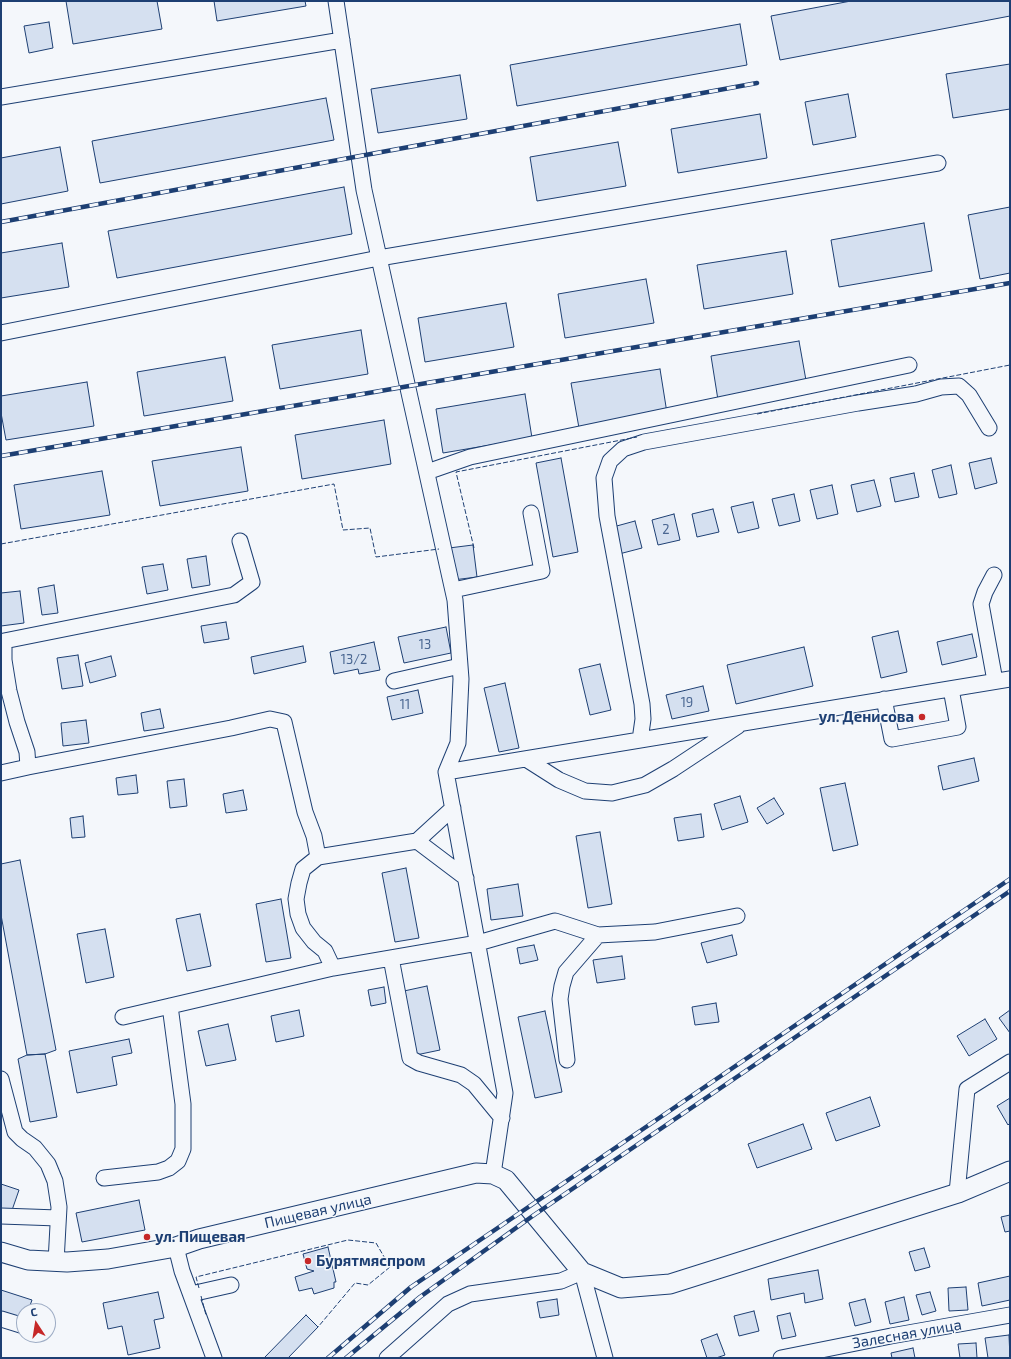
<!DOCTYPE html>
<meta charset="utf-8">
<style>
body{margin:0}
#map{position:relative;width:1011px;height:1359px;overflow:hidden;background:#f4f7fb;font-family:"Exo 2",sans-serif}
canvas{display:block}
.frame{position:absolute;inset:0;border:2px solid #1d3f73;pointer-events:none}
.north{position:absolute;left:16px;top:1303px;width:40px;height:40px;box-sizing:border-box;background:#f4f7fb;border:1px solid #9eadc5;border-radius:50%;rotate:348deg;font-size:11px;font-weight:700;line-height:16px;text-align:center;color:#1d3f73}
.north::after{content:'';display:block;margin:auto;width:14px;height:18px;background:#c62828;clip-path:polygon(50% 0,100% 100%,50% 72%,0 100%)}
</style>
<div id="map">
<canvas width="1011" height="1359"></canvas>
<div class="frame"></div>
<div class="north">С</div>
</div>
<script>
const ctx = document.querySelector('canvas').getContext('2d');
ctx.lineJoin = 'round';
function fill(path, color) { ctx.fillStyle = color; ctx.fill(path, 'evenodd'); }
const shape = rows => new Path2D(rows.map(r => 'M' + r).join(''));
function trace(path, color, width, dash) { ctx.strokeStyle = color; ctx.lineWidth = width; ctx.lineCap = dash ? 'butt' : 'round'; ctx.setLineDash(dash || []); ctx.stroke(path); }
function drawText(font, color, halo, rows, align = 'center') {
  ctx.font = font + ' "Exo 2",sans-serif'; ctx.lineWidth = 3; ctx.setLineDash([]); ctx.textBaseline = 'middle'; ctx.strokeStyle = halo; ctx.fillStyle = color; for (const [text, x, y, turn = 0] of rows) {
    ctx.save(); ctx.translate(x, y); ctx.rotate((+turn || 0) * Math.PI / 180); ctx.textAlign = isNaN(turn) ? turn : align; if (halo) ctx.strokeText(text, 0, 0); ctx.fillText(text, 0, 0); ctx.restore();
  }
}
const building = shape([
 [66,1,157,1,162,29,73,44,66,1],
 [214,1,305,1,306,6,217,21,214,1],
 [851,1,1010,1,1010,16,780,60,771,16,851,1],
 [49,22,53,48,29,53,24,26,49,22],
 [740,24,747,65,517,106,510,65,740,24],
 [1010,64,1010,109,953,118,946,74,1010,64],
 [460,75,467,119,378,133,371,89,460,75],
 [848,94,856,137,813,145,805,102,848,94],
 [326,98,334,140,100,183,92,141,326,98],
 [760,114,767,158,678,173,671,129,760,114],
 [618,142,626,186,537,201,530,157,618,142],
 [60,147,68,191,1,204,1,158,60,147],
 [344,187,352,234,117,278,108,231,344,187],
 [1010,207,1010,273,980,279,968,215,1010,207],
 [924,223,932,271,839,287,831,240,924,223],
 [62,243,69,287,1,298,1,253,62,243],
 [786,251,793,294,704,309,697,265,786,251],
 [646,279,654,323,565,338,558,294,646,279],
 [506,303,514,347,425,362,418,318,506,303],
 [361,330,368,374,280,389,272,345,361,330],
 [799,341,807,386,718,400,711,356,799,341],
 [225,357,233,401,144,416,137,372,225,357],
 [660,369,667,413,579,428,571,383,660,369],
 [87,382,94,426,6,440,1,413,1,396,87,382],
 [525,394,532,438,443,453,436,409,525,394],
 [384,420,391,464,302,479,295,435,384,420],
 [241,447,248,491,160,506,152,461,241,447],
 [561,458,578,552,553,557,536,463,561,458],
 [991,458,997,483,975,489,969,463,991,458],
 [951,465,957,494,939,498,932,470,951,465],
 [102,471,110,515,21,529,14,485,102,471],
 [914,473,919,497,895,502,890,478,914,473],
 [874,480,881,506,857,512,851,485,874,480],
 [832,485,838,514,817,519,810,490,832,485],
 [794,494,800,521,779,526,772,499,794,494],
 [753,502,759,528,738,533,731,507,753,502],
 [713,509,719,532,697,537,692,514,713,509],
 [674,514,680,540,658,545,652,520,674,514],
 [635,521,642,548,619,554,613,527,635,521],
 [473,545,477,577,453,580,449,548,473,545],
 [206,556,210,585,192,588,187,559,206,556],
 [163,564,168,590,147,594,142,567,163,564],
 [54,585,58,613,42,615,38,588,54,585],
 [20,591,24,623,1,626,1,593,20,591],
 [226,622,229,639,204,643,201,626,226,622],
 [446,627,451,653,404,663,398,637,446,627],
 [898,631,907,672,881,678,872,637,898,631],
 [972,634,977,657,942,665,937,642,972,634],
 [374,642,380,670,359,674,358,669,334,674,330,652,374,642],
 [303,646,306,662,254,674,251,657,303,646],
 [804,647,813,686,736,704,727,665,804,647],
 [78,655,83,686,62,689,57,658,78,655],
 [111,656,116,676,90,683,85,663,111,656],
 [600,664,611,710,590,715,579,669,600,664],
 [505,683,519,748,499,752,484,688,505,683],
 [703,686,709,711,672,719,666,695,703,686],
 [418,690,423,713,392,720,387,697,418,690],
 [160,709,164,728,144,731,141,713,160,709],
 [86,720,89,743,63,746,61,723,86,720],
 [974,758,979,781,943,790,938,766,974,758],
 [136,775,138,793,118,795,116,778,136,775],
 [184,779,187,806,170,808,167,781,184,779],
 [845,783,858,845,833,851,820,788,845,783],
 [243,790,247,810,226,813,223,794,243,790],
 [740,796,748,822,722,830,714,804,740,796],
 [774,798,784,814,767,824,757,808,774,798],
 [701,814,704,837,678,841,674,818,701,814],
 [83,816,85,837,72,838,70,818,83,816],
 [600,832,612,904,588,908,576,836,600,832],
 [20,860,56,1050,45,1054,27,1055,1,915,1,864,20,860],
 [406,868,419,938,395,942,382,873,406,868],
 [518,884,523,916,491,920,487,889,518,884],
 [281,899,291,958,266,962,256,904,281,899],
 [200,914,211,966,187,971,176,919,200,914],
 [105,929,114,977,86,983,77,934,105,929],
 [732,935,737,955,707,963,701,943,732,935],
 [534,945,538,960,520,964,517,948,534,945],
 [622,956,625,979,597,983,593,960,622,956],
 [427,986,440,1050,416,1055,404,991,427,986],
 [384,987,386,1003,371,1006,368,990,384,987],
 [716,1003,719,1022,695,1025,692,1007,716,1003],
 [299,1010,304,1036,276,1042,271,1016,299,1010],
 [1010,1010,1010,1033,999,1018,1010,1010],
 [545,1011,562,1092,535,1098,518,1017,545,1011],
 [985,1019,997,1039,969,1056,957,1036,985,1019],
 [228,1024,236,1060,206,1066,198,1031,228,1024],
 [129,1039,132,1053,112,1057,117,1085,77,1093,69,1051,129,1039],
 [45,1054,57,1117,30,1122,18,1059,27,1055,45,1054],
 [870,1097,880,1126,836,1141,826,1113,870,1097],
 [1010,1098,1010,1123,1008,1125,997,1106,1010,1098],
 [803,1124,812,1149,757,1168,748,1144,803,1124],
 [1,1184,19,1190,10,1216,1,1213,1,1184],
 [139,1200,145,1230,82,1242,76,1213,139,1200],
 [1010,1215,1010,1231,1005,1232,1001,1217,1010,1215],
 [328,1247,336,1282,334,1282,334,1288,314,1294,312,1288,299,1291,295,1277,314,1271,307,1269,303,1254,328,1247],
 [924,1248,930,1267,915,1271,909,1252,924,1248],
 [818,1270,823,1299,805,1303,804,1293,771,1300,768,1279,818,1270],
 [1010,1276,1010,1300,982,1306,978,1283,1010,1276],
 [966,1287,968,1310,949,1311,948,1288,966,1287],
 [1,1290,32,1300,28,1311,24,1311,24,1322,1,1315,1,1290],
 [158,1292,164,1318,154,1320,160,1348,128,1355,122,1326,108,1329,103,1303,158,1292],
 [930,1292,936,1311,922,1315,916,1295,930,1292],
 [904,1297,909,1320,890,1324,885,1302,904,1297],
 [557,1299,559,1315,540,1318,537,1302,557,1299],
 [865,1299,871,1322,855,1326,849,1303,865,1299],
 [754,1311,759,1331,739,1336,734,1316,754,1311],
 [790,1313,796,1336,782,1339,777,1316,790,1313],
 [306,1315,318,1327,288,1358,264,1358,306,1315],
 [717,1334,725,1355,716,1358,707,1358,701,1340,717,1334],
 [1009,1335,1010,1358,988,1358,985,1338,1009,1335],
 [976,1343,977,1358,960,1358,958,1344,976,1343],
 [913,1348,915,1358,892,1358,891,1353,913,1348]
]);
fill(building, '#d5e0f0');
trace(building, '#1d3f73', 1);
const minor = shape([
 [336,1,364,190,455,600,461,679,458,743,446,772,505,1093,493,1174],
 [1,97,342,40],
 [1,333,379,258,938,163],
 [427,472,470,457,909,365],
 [994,575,985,592,981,604,995,681],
 [453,590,542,571,531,513],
 [4,641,234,595,252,582,240,541],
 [1,642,4,641,4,660,9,691,17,722,27,752,28,767,1,773],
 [394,681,460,666],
 [884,699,892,739,958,727,951,689],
 [640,740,643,719,642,704,607,516,604,478,610,461,623,449,644,442,858,403,916,394,941,387,959,386,969,395,989,428],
 [526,759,559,780,585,791,612,793,645,785,673,769,738,726],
 [28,767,231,728,270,719,284,722,305,812,314,836,318,857,303,869,299,883,296,899,298,914,303,928,314,942,325,951,333,968],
 [446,772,1010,679],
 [417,841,466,878],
 [318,857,417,841,453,808],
 [391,958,410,1058,419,1063,461,1075,474,1084,502,1118],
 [123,1017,333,968,478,943,555,921,598,935,655,932,737,916],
 [567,1060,560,999,562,986,566,972,598,935],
 [1,1079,15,1132,22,1139,35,1148,48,1164,55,1181,59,1207,56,1262],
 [104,1178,158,1172,169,1168,178,1161,183,1149,183,1104,170,1006],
 [957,1193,967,1089,1010,1062],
 [1,1216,58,1218],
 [176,1247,182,1271,214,1358],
 [191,1294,231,1285],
 [1,1319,24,1326],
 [387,1358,448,1304,470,1294,561,1281,582,1272,605,1358],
 [781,1358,891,1336,1010,1315]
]);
const major = shape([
 [1,1252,28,1260,67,1262,108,1259,176,1247,199,1239,476,1173,493,1174,506,1180,582,1272,621,1288,670,1284,958,1193,1010,1171]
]);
trace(minor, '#1d3f73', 17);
trace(major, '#1d3f73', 21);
trace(minor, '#f4f7fb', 15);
trace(major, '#f4f7fb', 19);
const rail = shape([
 [1,222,757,83],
 [1,456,1010,283],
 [328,1358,411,1287,1010,879],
 [346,1358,420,1297,534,1215,1010,891]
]);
trace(rail, '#1d3f73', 4.5);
trace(rail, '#f4f7fb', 3, [9]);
trace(shape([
 [757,414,1010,365],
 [1,544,334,484,343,530,370,528,376,557,439,549],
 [474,548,456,472,637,437],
 [199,1288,196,1277,348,1240,376,1243,390,1267,368,1285,355,1283,318,1327],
 [201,1296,206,1315]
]), '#1d3f73', 1, [5, 2]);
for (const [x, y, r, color] of [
 [922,717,4,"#c62828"],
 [147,1237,4,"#c62828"],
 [308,1261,4,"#c62828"]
]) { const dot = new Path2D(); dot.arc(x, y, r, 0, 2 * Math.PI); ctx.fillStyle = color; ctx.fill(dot); trace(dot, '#f4f7fb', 1.5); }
drawText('13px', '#4b6792', null, [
 ["2",666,530],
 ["13",425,645],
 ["13/2",354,660],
 ["19",687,703],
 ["11",405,705]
]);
drawText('bold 15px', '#1d3f73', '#f4f7fb', [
 ["ул. Денисова",914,717,"right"],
 ["ул. Пищевая",155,1237],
 ["Бурятмяспром",316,1261]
], 'left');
drawText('15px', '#1d3f73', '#f4f7fb', [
 ["Пищевая улица",318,1211,-13],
 ["Залесная улица",907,1334,-10]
]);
</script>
